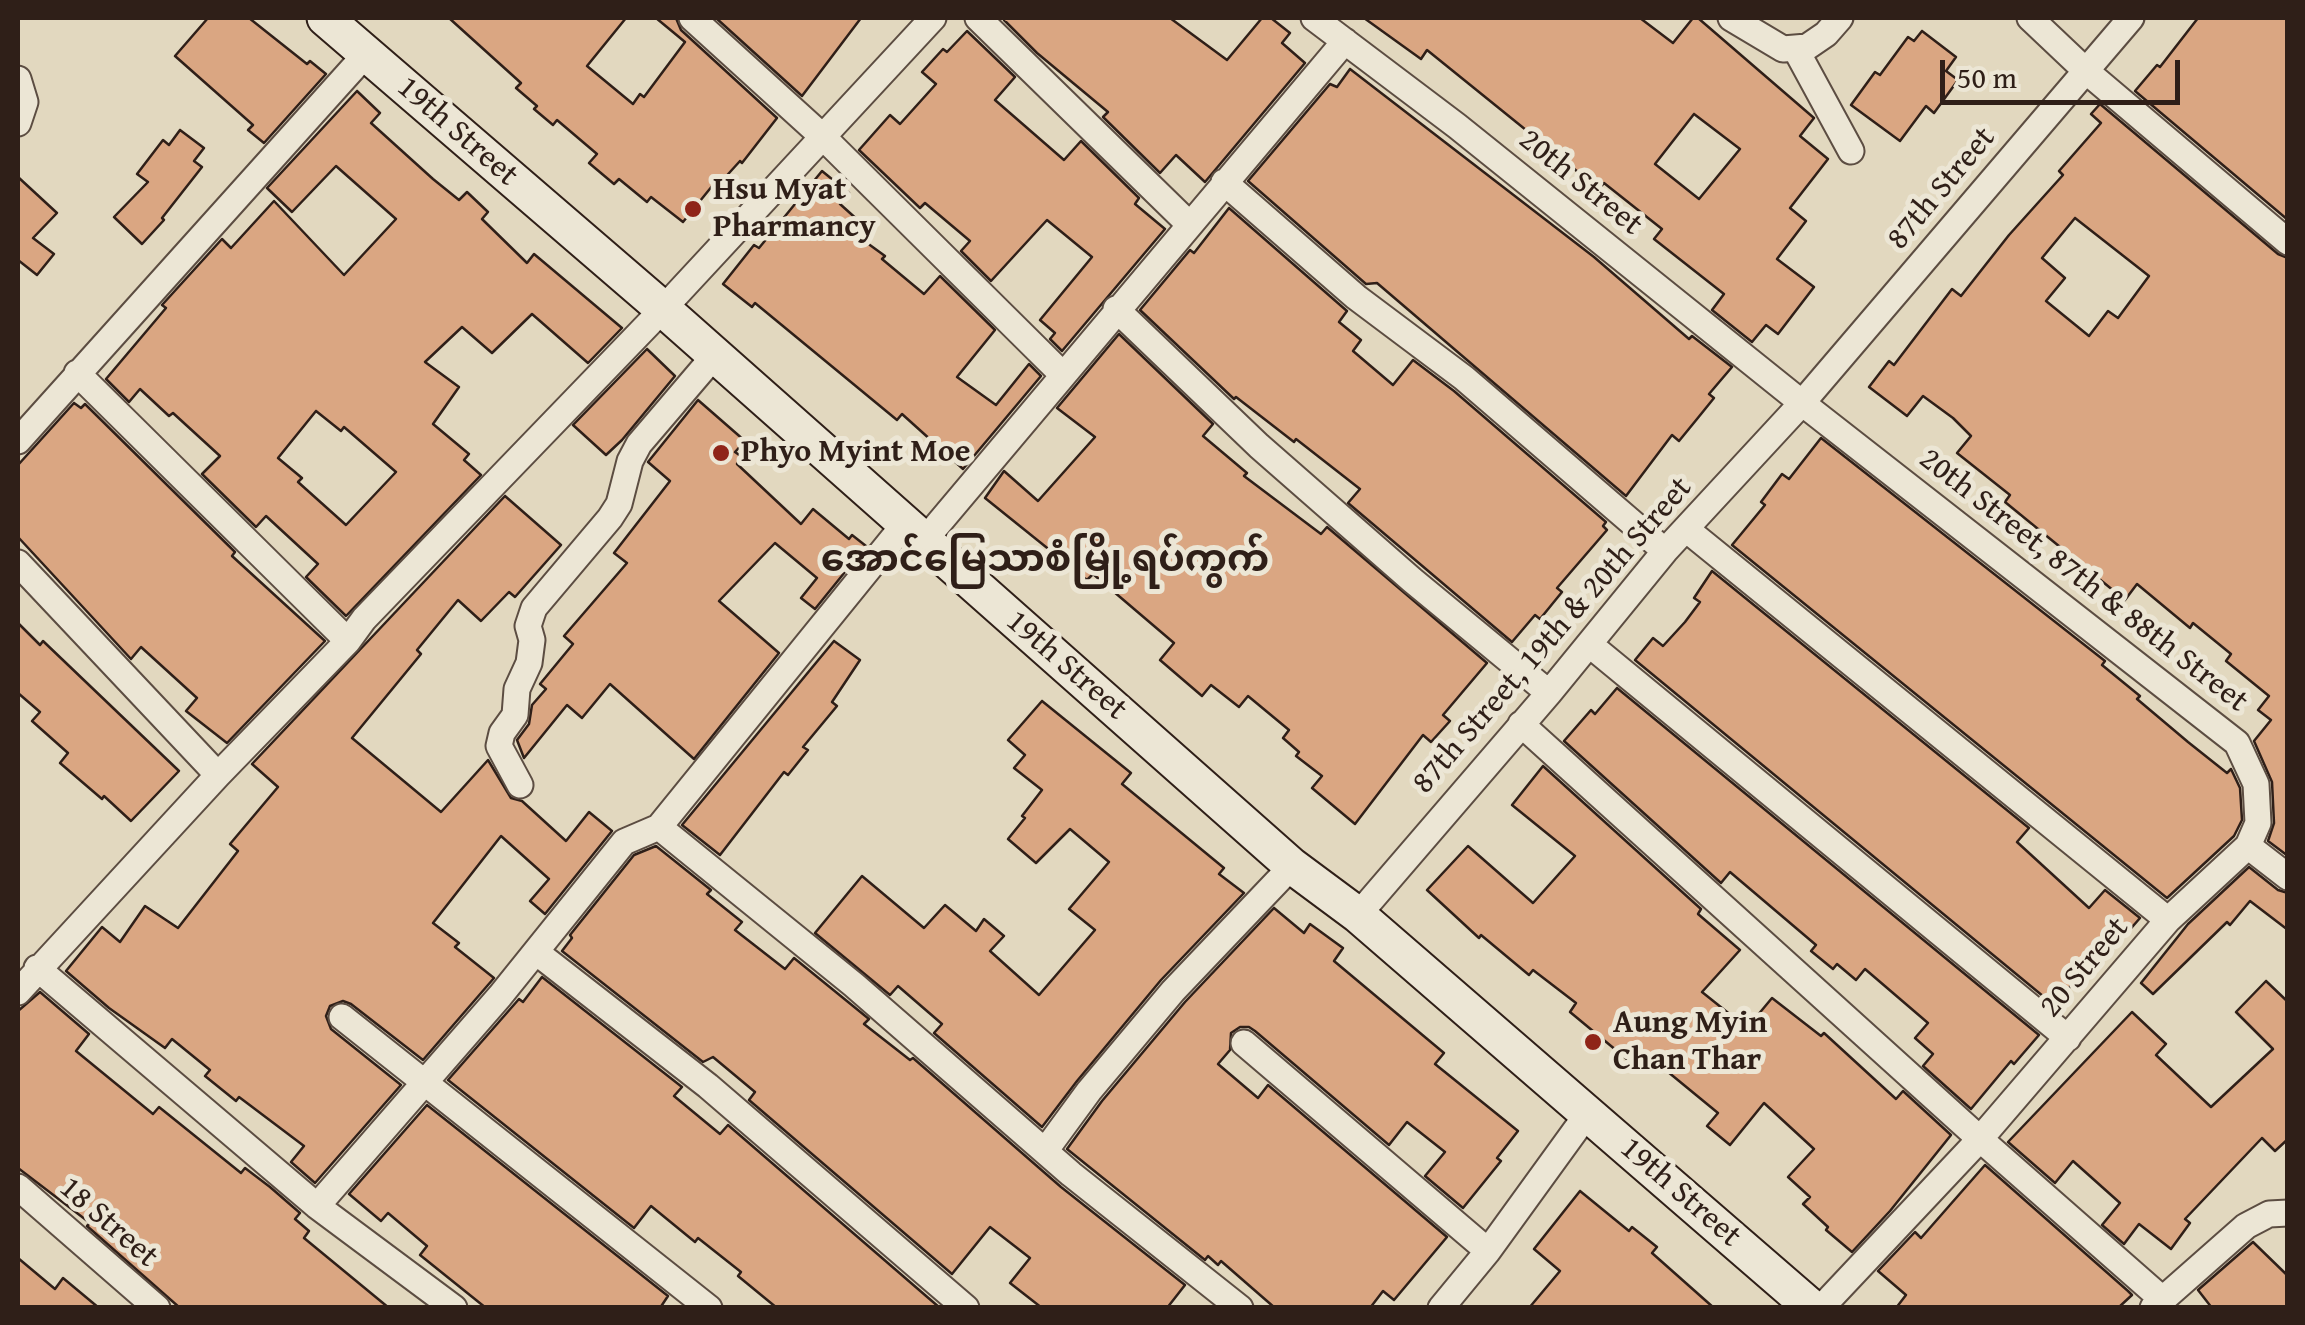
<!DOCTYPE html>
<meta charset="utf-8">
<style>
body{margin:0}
#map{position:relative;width:2305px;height:1325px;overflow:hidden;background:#e2d8bf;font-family:"Gentium Book Plus",serif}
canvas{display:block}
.frame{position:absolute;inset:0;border:20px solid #2f1f18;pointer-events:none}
.scale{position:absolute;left:1940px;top:60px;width:240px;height:45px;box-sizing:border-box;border:5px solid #2f1f18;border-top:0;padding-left:12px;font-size:30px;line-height:35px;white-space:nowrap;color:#2f1f18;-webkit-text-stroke:8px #ece6d5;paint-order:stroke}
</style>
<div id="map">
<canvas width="2305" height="1325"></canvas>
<div class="frame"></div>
<div class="scale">50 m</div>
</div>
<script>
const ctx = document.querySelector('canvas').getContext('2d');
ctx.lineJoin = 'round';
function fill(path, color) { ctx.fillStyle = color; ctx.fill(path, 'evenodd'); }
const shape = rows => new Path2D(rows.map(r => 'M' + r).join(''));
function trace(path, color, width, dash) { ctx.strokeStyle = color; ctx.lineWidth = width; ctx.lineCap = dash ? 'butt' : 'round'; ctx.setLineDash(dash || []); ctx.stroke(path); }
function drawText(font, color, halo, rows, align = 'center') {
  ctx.font = font + ' "Gentium Book Plus","Noto Sans Myanmar",serif'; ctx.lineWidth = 10; ctx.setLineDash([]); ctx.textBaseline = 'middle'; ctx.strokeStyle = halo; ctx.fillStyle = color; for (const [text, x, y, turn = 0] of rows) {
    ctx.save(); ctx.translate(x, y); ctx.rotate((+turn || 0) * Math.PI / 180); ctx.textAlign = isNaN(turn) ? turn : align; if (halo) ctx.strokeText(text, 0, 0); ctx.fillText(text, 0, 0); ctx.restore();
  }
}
const building = shape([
 [208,18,249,18,307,64,310,61,326,74,264,143,248,130,253,125,175,56,208,18],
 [449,18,626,18,587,66,633,104,640,94,644,97,685,42,656,18,676,18,681,30,777,118,742,163,740,161,720,183,717,180,683,222,651,197,647,202,619,179,614,184,589,163,597,154,557,120,553,125,534,109,537,106,516,88,521,83,449,18],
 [716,18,861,18,802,96,716,18],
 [1006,18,1170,18,1227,60,1262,18,1271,18,1290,33,1282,43,1305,63,1205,182,1176,155,1160,173,1103,117,1108,112,1037,53,1004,20,1006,18],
 [1364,18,1640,18,1673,43,1693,18,1698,18,1814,118,1800,136,1828,159,1790,208,1806,221,1777,259,1814,287,1778,334,1766,325,1752,342,1712,310,1724,294,1654,239,1662,229,1604,183,1599,189,1427,50,1421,59,1364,18],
 [1694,114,1740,149,1699,199,1655,164,1694,114],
 [2198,18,2288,18,2288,220,2135,91,2157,65,2160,67,2198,18],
 [967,31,1015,77,995,100,1064,160,1081,141,1139,198,1135,204,1165,229,1062,351,1050,339,1055,333,1040,320,1092,257,1047,220,991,281,961,251,970,241,925,203,920,208,859,150,890,115,900,124,936,84,922,72,943,49,947,52,967,31],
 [1922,31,1956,57,1946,71,1958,80,1934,113,1926,106,1900,141,1851,105,1875,72,1880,75,1908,37,1914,41,1922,31],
 [1350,69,1594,257,1689,339,1692,336,1732,367,1709,394,1714,398,1697,419,1679,441,1672,435,1626,496,1377,283,1366,284,1248,181,1330,84,1337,87,1350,69],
 [357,91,380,113,371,123,433,179,459,200,467,192,488,212,482,219,527,263,534,254,622,328,588,363,532,314,492,353,462,327,425,362,459,387,433,424,469,454,464,460,481,475,346,616,306,577,318,564,266,516,256,527,202,474,220,456,173,413,169,416,140,389,129,402,106,379,166,308,162,305,222,239,231,248,274,201,344,275,396,219,336,166,292,212,267,188,357,91],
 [316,411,341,431,344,427,396,472,346,525,298,482,302,478,278,458,316,411],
 [2100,104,2278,254,2288,258,2288,856,2268,841,2274,823,2272,782,2254,741,2271,720,2258,710,2269,696,2226,661,2231,654,2193,623,2190,628,2137,584,2125,600,2005,502,2010,495,1957,453,1971,436,1953,418,1923,396,1907,416,1869,387,1889,361,1894,365,1952,289,1961,296,2009,235,2063,175,2059,171,2101,123,2091,114,2100,104],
 [2075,218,2149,276,2118,318,2108,311,2089,336,2046,301,2065,278,2042,258,2075,218],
 [180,130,204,148,194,161,202,167,162,218,164,220,142,244,114,217,148,182,137,174,163,140,169,145,180,130],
 [822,171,849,193,840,204,871,232,863,240,885,256,882,259,924,294,940,276,995,330,957,377,996,405,1029,364,1041,376,963,469,902,414,897,420,755,303,752,307,723,284,754,245,759,248,822,171],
 [18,177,57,213,33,238,54,254,37,275,18,260,18,177],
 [1229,208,1347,311,1339,322,1361,340,1353,351,1393,385,1413,360,1454,391,1606,522,1603,526,1607,530,1557,588,1562,592,1540,619,1535,615,1512,642,1348,503,1360,489,1296,439,1294,442,1236,397,1234,399,1140,310,1190,250,1194,253,1229,208],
 [1119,334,1213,424,1203,436,1247,473,1244,476,1321,534,1327,527,1487,663,1443,715,1450,721,1431,742,1423,735,1355,824,1312,788,1322,776,1296,756,1299,752,1283,738,1289,730,1248,696,1239,707,1211,685,1202,696,1160,660,1174,643,1093,574,1087,580,985,498,1004,471,1038,501,1095,437,1057,408,1119,334],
 [647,349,675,376,622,440,606,455,573,425,647,349],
 [698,400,745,441,735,452,742,457,737,464,801,524,813,509,849,539,852,535,866,546,815,609,801,598,817,578,775,543,719,601,779,653,694,759,610,684,582,718,567,705,524,758,517,740,529,724,532,705,546,689,540,684,573,644,564,636,627,563,614,553,670,481,648,462,698,400],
 [74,403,81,408,85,404,235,552,232,556,325,641,227,743,186,711,197,698,141,647,131,659,18,537,18,465,74,403],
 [1821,438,2105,661,2102,665,2140,696,2137,699,2188,742,2227,773,2231,769,2240,788,2242,820,2234,836,2167,898,1732,545,1765,505,1761,502,1782,474,1789,479,1821,438],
 [505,496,561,545,515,597,509,592,481,621,458,600,417,650,421,654,352,738,441,812,488,760,511,798,522,801,566,841,589,812,612,831,545,914,530,901,549,879,501,836,433,923,459,943,455,947,494,978,423,1060,351,1004,343,1001,330,1006,326,1016,331,1029,401,1085,315,1183,291,1162,304,1146,239,1097,236,1101,205,1076,210,1070,172,1039,165,1048,109,1008,66,971,102,927,120,942,145,906,178,928,238,851,230,844,278,787,252,764,505,496],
 [1712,571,2029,828,2017,842,2089,908,2105,890,2140,918,2079,988,2073,983,2055,1006,1635,660,1653,638,1663,646,1685,622,1700,602,1694,598,1712,571],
 [18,623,40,645,43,641,179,771,131,821,104,796,102,799,60,763,68,753,32,721,40,712,18,693,18,623],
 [834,641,860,660,832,702,837,706,803,747,808,750,788,775,784,772,720,855,682,825,834,641],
 [1617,688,2039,1035,2014,1064,2011,1061,1971,1109,1923,1066,1933,1054,1915,1038,1928,1023,1865,969,1856,980,1837,964,1833,969,1811,951,1816,945,1730,872,1721,883,1564,741,1591,710,1595,714,1617,688],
 [1042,701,1131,773,1122,784,1224,868,1219,874,1244,893,1161,980,1077,1081,1042,1127,934,1033,942,1024,898,986,890,995,815,933,862,876,924,928,945,905,976,931,984,919,1004,936,990,951,1039,995,1095,930,1069,909,1109,862,1070,829,1036,863,1008,839,1025,818,1022,816,1042,790,1014,768,1025,755,1008,740,1042,701],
 [1543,766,1701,909,1698,914,1740,950,1702,992,1747,1028,1772,998,1821,1036,1824,1033,1896,1099,1903,1091,1951,1135,1890,1211,1852,1252,1826,1230,1828,1227,1803,1204,1810,1197,1788,1177,1814,1149,1764,1103,1730,1145,1707,1126,1718,1113,1651,1058,1640,1070,1570,1012,1576,1003,1533,970,1529,975,1481,935,1479,938,1427,890,1468,846,1533,903,1575,856,1512,805,1543,766],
 [656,846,711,890,707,894,742,922,735,930,785,969,794,958,869,1019,864,1024,910,1060,913,1058,1061,1187,1185,1285,1167,1308,1042,1308,1010,1283,1030,1258,990,1227,952,1274,749,1100,755,1092,713,1057,703,1062,562,951,572,938,570,935,634,855,656,846],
 [2249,867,2278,890,2288,893,2288,930,2250,901,2230,925,2227,922,2153,994,2141,983,2188,924,2249,867],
 [1274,908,1304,933,1310,924,1343,948,1334,961,1444,1053,1435,1064,1518,1131,1497,1158,1501,1161,1463,1208,1425,1176,1445,1152,1407,1122,1389,1145,1255,1031,1249,1027,1240,1027,1231,1033,1230,1050,1218,1064,1258,1098,1268,1085,1447,1237,1394,1300,1383,1291,1370,1308,1275,1308,1221,1261,1218,1265,1208,1256,1205,1260,1067,1149,1102,1101,1185,1002,1274,908],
 [542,977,682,1087,674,1096,720,1134,728,1125,940,1308,777,1308,738,1276,741,1272,698,1238,695,1242,651,1206,634,1228,448,1080,519,999,523,1002,542,977],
 [2266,981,2288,1002,2288,1139,2275,1151,2262,1138,2185,1219,2190,1223,2171,1249,2139,1224,2124,1244,2102,1225,2120,1203,2073,1161,2055,1183,2008,1142,2132,1012,2166,1044,2156,1055,2211,1107,2273,1049,2236,1012,2266,981],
 [40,992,89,1034,76,1051,153,1114,159,1107,241,1173,245,1168,270,1187,300,1213,295,1219,309,1231,304,1238,389,1308,180,1308,87,1226,90,1223,18,1168,18,1011,40,992],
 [427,1105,668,1296,660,1308,486,1308,420,1255,427,1246,388,1213,381,1221,349,1194,427,1105],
 [1985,1165,2128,1291,2132,1295,2118,1308,1896,1308,1906,1295,1878,1271,1915,1232,1921,1238,1985,1165],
 [1580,1191,1629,1231,1632,1227,1657,1247,1652,1253,1714,1308,1529,1308,1560,1271,1534,1249,1580,1191],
 [2253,1242,2288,1276,2288,1308,2212,1308,2198,1290,2253,1242],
 [18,1258,55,1289,63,1278,99,1308,18,1308,18,1258]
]);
fill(building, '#daa682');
trace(building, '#2f1f18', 2.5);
const street = shape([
 [692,18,823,137,1062,374],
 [978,18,1189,224],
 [1314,18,1457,126,1802,403,2237,743,2256,784,2258,823,2248,846,2168,920,1980,1139,1821,1308],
 [1731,18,1783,49,1807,47,1826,34,1840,18],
 [2030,18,2086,71,2288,242],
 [1795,48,1851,151],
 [18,79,25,102,18,123],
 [1224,182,1356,297,1464,378,1665,551],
 [1116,309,1259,446,1412,580,1549,693],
 [77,373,348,641],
 [18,441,366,54],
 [1686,529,2168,920],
 [923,542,1345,41],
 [18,563,218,775],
 [1589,644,2068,1038],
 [1521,724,1980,1139,2162,1299],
 [520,785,499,746,502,733,515,715,517,689,529,663,532,640,528,626,534,608,610,518,619,504,630,461,639,444,715,355],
 [659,827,854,985,1071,1174,1240,1308],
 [2248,846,2288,877],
 [1358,915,1549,693,1665,551,1802,403,2131,18],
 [536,952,708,1086,966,1308],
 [37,968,317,1206,454,1308],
 [18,992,218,775,348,641,364,619,663,309,933,18],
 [342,1017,709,1308],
 [1244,1043,1488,1251],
 [1045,1151,1089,1091,1173,991,1292,866],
 [18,1187,157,1308],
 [317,1206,500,996,624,842,659,827,904,525],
 [1441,1308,1488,1251,1588,1113],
 [2153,1308,2246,1226,2269,1214,2288,1213]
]);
const secondary = shape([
 [325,18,663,309,1292,866,1358,915,1812,1308]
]);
trace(street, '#5c4d42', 29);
trace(secondary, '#2f1f18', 39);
trace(street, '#ece6d5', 25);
trace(secondary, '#ece6d5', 35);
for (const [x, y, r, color] of [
 [693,209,10,"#8f2418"],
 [721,453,10,"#8f2418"],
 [1593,1042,10,"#8f2418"]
]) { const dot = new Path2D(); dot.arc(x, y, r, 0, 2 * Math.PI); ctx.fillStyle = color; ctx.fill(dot); trace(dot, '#ece6d5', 4); }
drawText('32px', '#2f1f18', '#ece6d5', [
 ["19th Street",457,132,41],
 ["20th Street",1580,183,39],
 ["87th Street",1942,189,-50],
 ["20th Street, 87th & 88th Street",2083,581,38],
 ["87th Street, 19th & 20th Street",1553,636,-49],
 ["19th Street",1066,666,41],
 ["20 Street",2085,968,-50],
 ["19th Street",1680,1193,41],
 ["18 Street",108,1223,41]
]);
drawText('bold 32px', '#2f1f18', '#ece6d5', [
 ["Hsu Myat",713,191],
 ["Pharmancy",713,228],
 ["Phyo Myint Moe",741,453],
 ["Aung Myin",1613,1024],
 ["Chan Thar",1613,1061]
], 'left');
drawText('bold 38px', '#2f1f18', '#ece6d5', [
 ["အောင်မြေသာစံမြို့ရပ်ကွက်",1045,561]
]);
</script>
